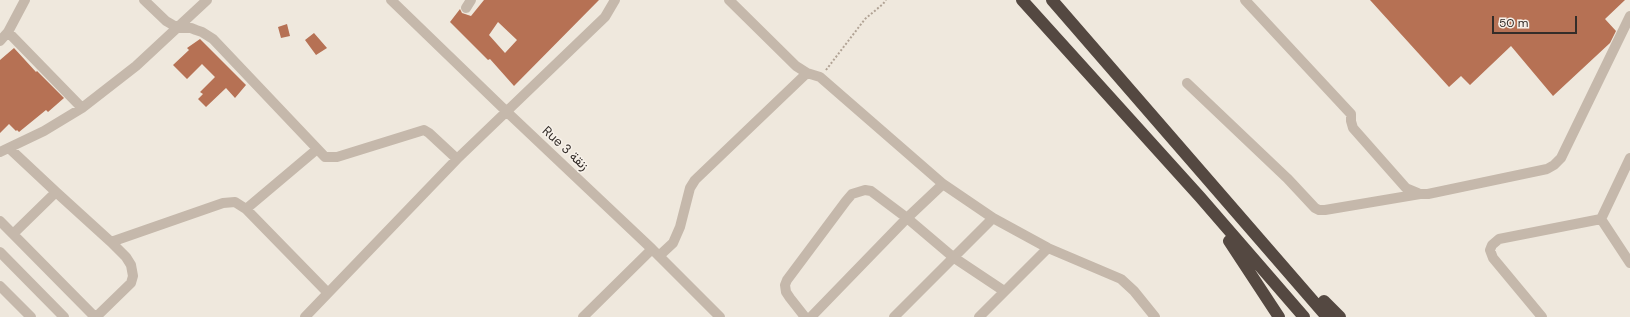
<!DOCTYPE html>
<meta charset="utf-8">
<style>
body{margin:0}
#map{position:relative;width:1630px;height:317px;overflow:hidden;background:#efe8dd;font-family:"DM Sans",sans-serif}
canvas{display:block}
.scale{position:absolute;left:1492px;top:16px;width:85px;height:18px;box-sizing:border-box;border:2px solid #342d29;border-top:0;padding-left:5px;font-size:12px;line-height:14px;white-space:nowrap;color:#342d29;-webkit-text-stroke:3px #f7f1e9;paint-order:stroke}
</style>
<div id="map">
<canvas width="1630" height="317"></canvas>
<div class="scale">50 m</div>
</div>
<script>
const ctx = document.querySelector('canvas').getContext('2d');
ctx.lineJoin = 'round';
function fill(path, color) { ctx.fillStyle = color; ctx.fill(path, 'evenodd'); }
const shape = rows => new Path2D(rows.map(r => 'M' + r).join(''));
function trace(path, color, width, dash) { ctx.strokeStyle = color; ctx.lineWidth = width; ctx.lineCap = dash ? 'butt' : 'round'; ctx.setLineDash(dash || []); ctx.stroke(path); }
function drawText(font, color, halo, rows, align = 'center') {
  ctx.font = font + ' "DM Sans",Vazirmatn,sans-serif'; ctx.lineWidth = 3; ctx.setLineDash([]); ctx.textBaseline = 'middle'; ctx.strokeStyle = halo; ctx.fillStyle = color; for (const [text, x, y, turn = 0] of rows) {
    ctx.save(); ctx.translate(x, y); ctx.rotate((+turn || 0) * Math.PI / 180); ctx.textAlign = isNaN(turn) ? turn : align; if (halo) ctx.strokeText(text, 0, 0); ctx.fillText(text, 0, 0); ctx.restore();
  }
}
fill(shape([
 [484,0,599,0,514,86,490,59,488,60,450,22,460,9,462,13,471,16],
 [498,22,517,40,505,53,489,35],
 [1370,0,1625,0,1605,19,1616,31,1610,43,1553,96,1511,46,1470,85,1461,76,1449,87],
 [287,24,290,36,281,38,278,27],
 [314,33,327,48,316,55,305,40],
 [200,39,246,85,235,98,226,88,206,107,198,99,203,94,200,92,215,77,202,64,187,79,173,65,189,50,187,48],
 [14,48,36,72,37,71,64,98,48,112,46,110,19,132,17,130,16,131,9,124,0,133,0,60]
]), '#b67154');
trace(shape([
 [826,70,865,19,883,4,886,0]
]), '#b1a395', 2, [2, 2]);
trace(shape([
 [144,0,166,21,178,28,191,28,196,30,202,32,213,39,325,157,337,157,424,130,429,133,457,159],
 [391,0,507,112,652,249,720,317],
 [729,0,796,66,807,73,820,77,943,184,993,218,1048,248,1121,279,1134,291,1155,317],
 [1245,0,1351,114,1351,121,1353,128,1406,188,1418,193],
 [466,8,471,0],
 [8,32,82,108],
 [0,41,8,32,25,0],
 [1187,83,1287,178,1315,208,1319,210,1325,210,1420,194,1428,194,1547,169,1554,165,1561,158,1630,16],
 [9,148,56,192,111,242,126,257,131,265,133,276,131,283,96,317],
 [0,152,44,131,82,108,136,66,207,0],
 [246,209,316,150],
 [1601,219,1630,158],
 [1601,219,1630,263],
 [0,221,95,317],
 [13,234,56,192],
 [111,242,223,203,235,202,246,209,328,293],
 [0,252,64,317],
 [659,256,673,243,680,227,690,188,695,180,807,73],
 [0,286,31,317],
 [305,317,457,159,605,17,615,0],
 [583,317,652,249],
 [805,317,790,298,786,292,785,285,787,280,846,201,852,194,865,190,871,191,907,218,953,257,1004,291],
 [811,317,907,218,943,184],
 [894,317,993,218],
 [979,317,1048,248],
 [1542,317,1493,258,1490,250,1492,245,1499,239,1601,219]
]), '#c5b8ab', 10);
trace(shape([
 [1022,0,1200,197,1304,317],
 [1052,0,1327,317],
 [1229,241,1279,317],
 [1324,301,1340,317]
]), '#544841', 12);
drawText('13px', '#342d29', '#f7f1e9', [
 ["Rue 3 زنقة",565,149,43]
]);
</script>
